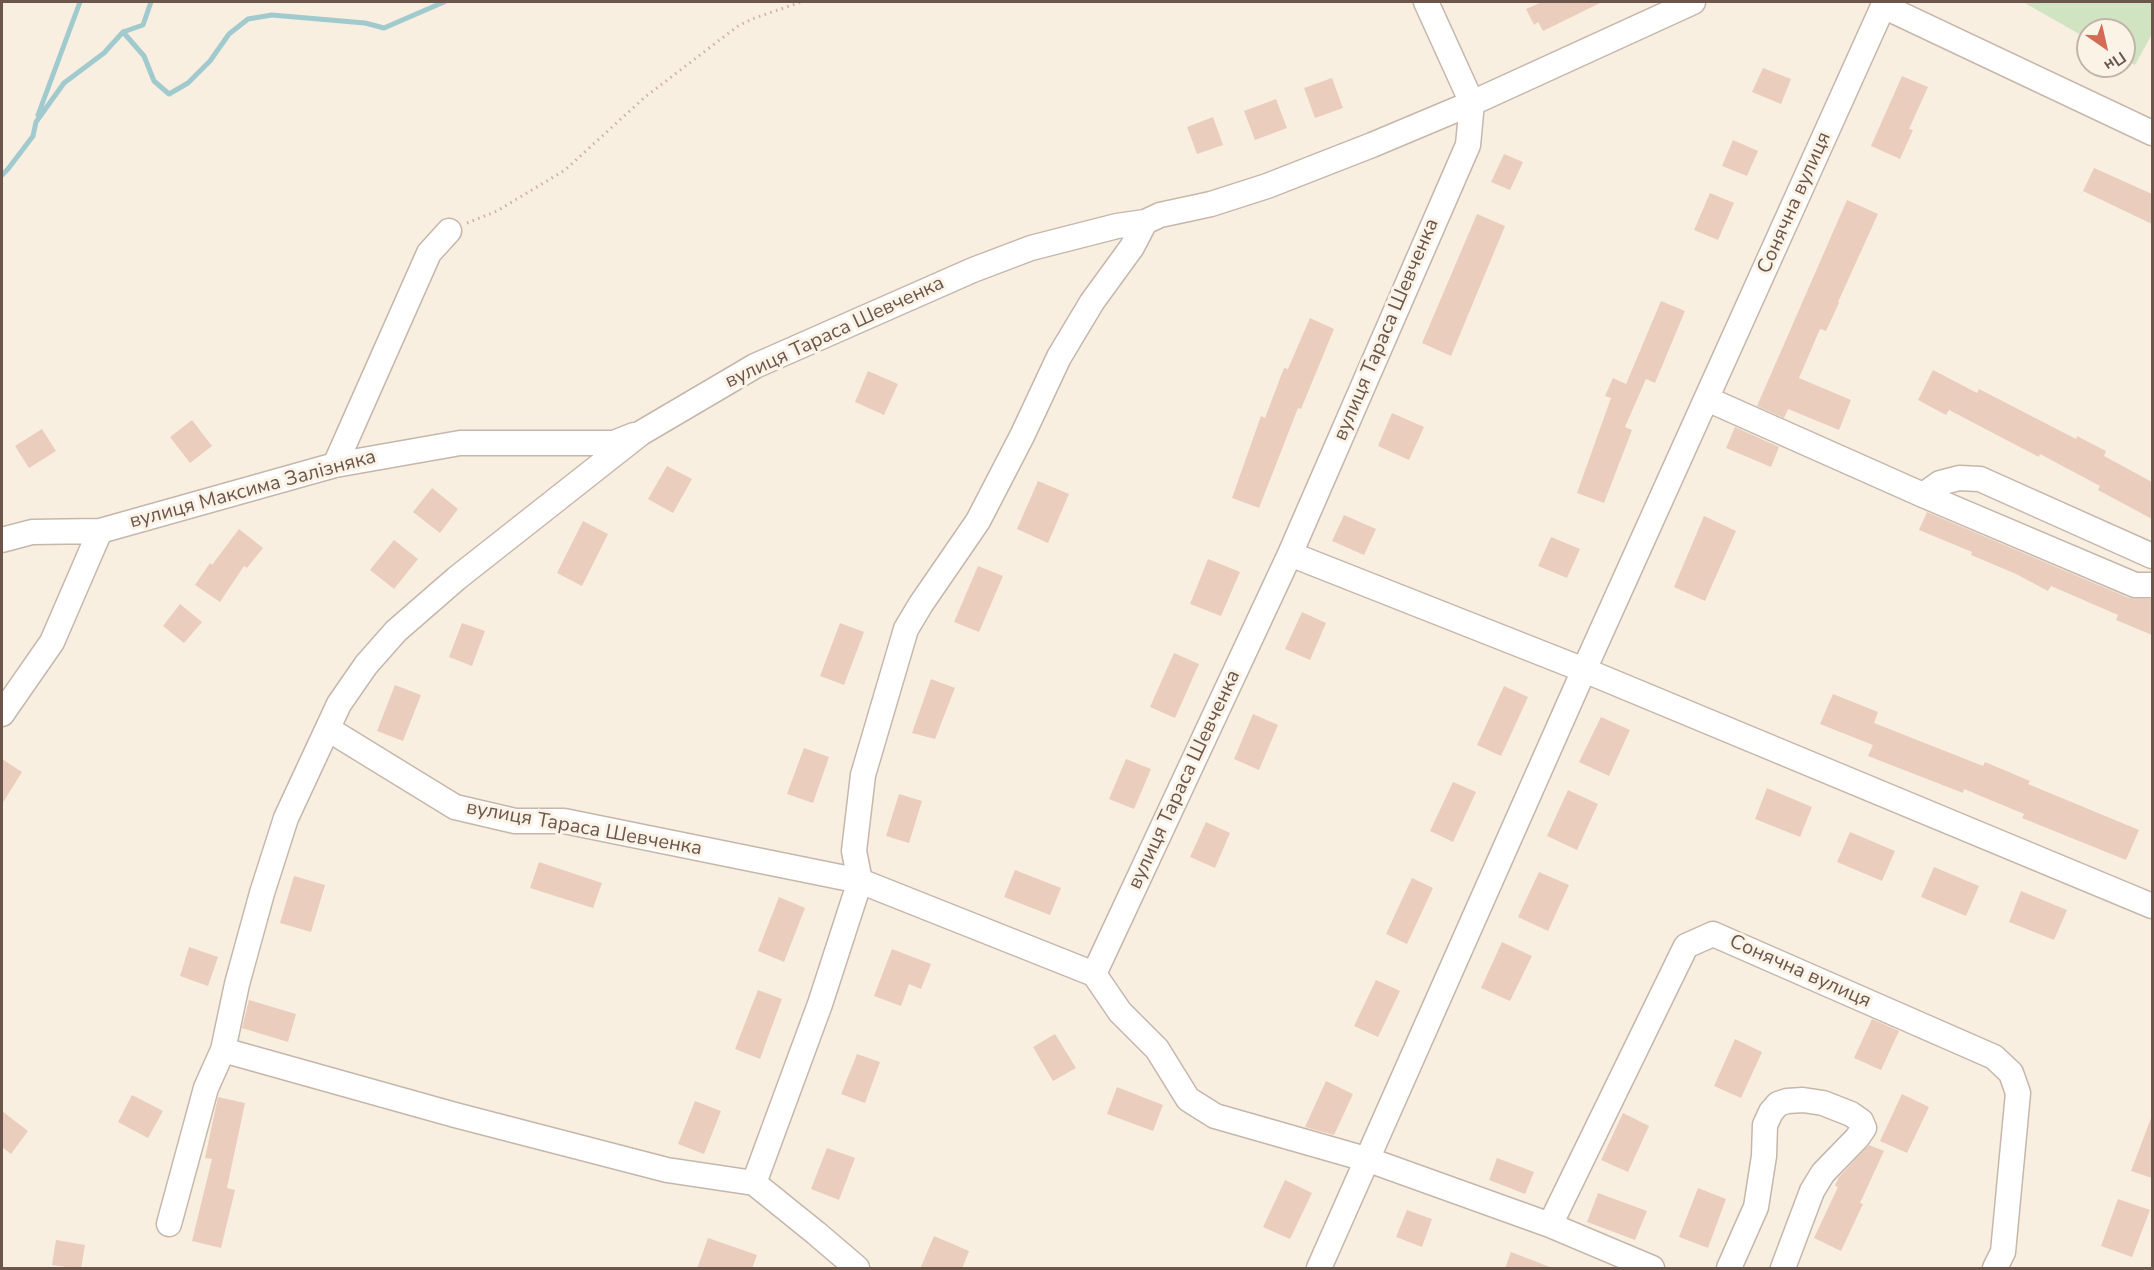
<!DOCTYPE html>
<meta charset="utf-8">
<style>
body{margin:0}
#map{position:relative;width:2154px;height:1270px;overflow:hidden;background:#f8efe1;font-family:"Nunito Sans",sans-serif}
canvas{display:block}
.frame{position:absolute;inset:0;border:3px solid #6c564c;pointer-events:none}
.north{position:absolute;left:2076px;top:18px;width:60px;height:60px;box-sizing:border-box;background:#fcf3e7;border:2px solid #c2b4a9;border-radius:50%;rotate:146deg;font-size:16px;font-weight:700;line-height:24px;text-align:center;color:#6c564c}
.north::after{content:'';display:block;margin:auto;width:21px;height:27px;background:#d46c55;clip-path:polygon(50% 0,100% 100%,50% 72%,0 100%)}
</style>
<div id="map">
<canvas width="2154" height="1270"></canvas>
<div class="frame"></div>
<div class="north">Пн</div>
</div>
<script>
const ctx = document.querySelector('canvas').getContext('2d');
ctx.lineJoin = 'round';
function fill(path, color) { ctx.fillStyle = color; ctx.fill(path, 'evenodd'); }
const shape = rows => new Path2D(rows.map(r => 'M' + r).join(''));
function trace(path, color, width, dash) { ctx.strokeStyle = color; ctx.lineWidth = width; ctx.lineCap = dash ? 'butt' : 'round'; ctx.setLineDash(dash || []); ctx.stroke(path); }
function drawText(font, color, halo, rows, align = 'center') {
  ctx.font = font + ' "Nunito Sans",sans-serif'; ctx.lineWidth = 6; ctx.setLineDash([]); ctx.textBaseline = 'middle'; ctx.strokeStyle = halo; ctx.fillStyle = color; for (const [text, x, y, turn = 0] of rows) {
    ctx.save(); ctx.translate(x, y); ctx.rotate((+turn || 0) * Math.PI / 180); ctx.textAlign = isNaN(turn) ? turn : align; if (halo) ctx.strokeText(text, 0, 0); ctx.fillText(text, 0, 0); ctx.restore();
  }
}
fill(shape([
 [2023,2,2152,2,2152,34,2135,65,2124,59,2124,30,2088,30,2088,39]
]), '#d1e4c2');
trace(shape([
 [123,32,144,56,154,81,169,94,188,83,210,61,229,34,248,19,272,15,365,23,384,28,444,2],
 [38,115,80,2],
 [2,175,8,169,33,136,36,122,64,83,104,53,123,32,143,25,151,2]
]), '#a1cacf', 5);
fill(shape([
 [1542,2,1602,2,1543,31,1538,22,1534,25,1526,9],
 [1763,68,1791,79,1781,104,1752,92],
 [1902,76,1928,87,1909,129,1913,130,1900,159,1871,146],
 [1332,78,1343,108,1315,118,1304,88],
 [1276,99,1287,128,1255,140,1244,111],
 [1213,117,1223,145,1197,154,1187,127],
 [1733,140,1758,151,1747,176,1722,166],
 [1504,154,1523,162,1510,190,1491,182],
 [2094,168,2152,194,2152,224,2083,191],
 [1710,193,1734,203,1718,240,1694,230],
 [1847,200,1878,214,1838,302,1839,303,1826,331,1820,329,1799,378,1851,400,1839,430,1788,409,1784,418,1757,406],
 [1477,214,1505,226,1451,356,1422,343],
 [1661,301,1685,311,1655,383,1646,379,1625,427,1632,430,1604,503,1577,493,1611,398,1605,396,1613,378,1626,384],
 [1310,318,1334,329,1301,409,1298,408,1259,508,1232,498,1261,416,1265,418,1284,368,1288,369],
 [1933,370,1977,393,1979,389,2076,439,2077,436,2106,451,2104,456,2152,482,2152,519,2098,490,2100,486,2040,454,2039,457,1949,410,1946,415,1918,400],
 [868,371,898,384,884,415,855,402],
 [1392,413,1424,427,1409,460,1378,446],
 [192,420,212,446,190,463,170,437],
 [1735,427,1779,447,1771,467,1726,448],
 [42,429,56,451,29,468,15,446],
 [667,466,692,479,673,513,648,499],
 [1038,481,1069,494,1048,543,1017,529],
 [432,488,458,509,440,533,413,512],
 [1927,512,2129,598,2152,599,2152,635,2116,620,2118,615,2051,586,2048,591,2016,574,1971,555,1972,552,1919,530],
 [1344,515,1376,529,1364,555,1332,541],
 [1704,516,1736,531,1705,601,1674,587],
 [583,521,608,534,582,586,557,573],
 [239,529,263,548,247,568,244,566,220,602,195,585,210,563,212,565],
 [1551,537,1580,549,1567,578,1538,566],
 [394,540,418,559,394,589,370,570],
 [1208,559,1240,572,1221,616,1190,604],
 [978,566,1003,576,979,632,954,622],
 [180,604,202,622,184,643,163,626],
 [1302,612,1326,623,1310,660,1285,649],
 [462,623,485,631,472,666,449,657],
 [840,623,864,632,844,685,820,676],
 [1174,653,1199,664,1175,718,1150,707],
 [931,679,955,688,935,739,912,733],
 [395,685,421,695,403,741,377,731],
 [1504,686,1528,697,1501,756,1477,745],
 [1833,694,1878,712,1874,723,1983,766,1985,762,2030,781,2028,784,2139,830,2126,860,2022,818,2024,814,1964,789,1963,793,1868,756,1873,745,1820,724],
 [1253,714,1278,725,1259,770,1234,759],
 [1601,717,1630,730,1609,776,1579,762],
 [804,748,829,757,813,803,787,794],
 [2,759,22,772,2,804],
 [1126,759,1151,769,1134,809,1109,799],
 [1453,782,1476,792,1453,842,1430,831],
 [1767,788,1812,807,1800,837,1755,819],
 [1568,790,1598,804,1577,850,1547,836],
 [899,794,922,801,909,843,886,836],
 [1206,822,1230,833,1215,868,1190,857],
 [1850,832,1895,851,1882,881,1837,862],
 [539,862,602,883,593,908,530,888],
 [1934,867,1979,886,1966,916,1921,897],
 [1015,870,1061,888,1050,915,1004,897],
 [1539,872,1569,885,1548,931,1518,917],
 [294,876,325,885,311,932,280,923],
 [1412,878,1433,888,1407,944,1386,934],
 [2021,891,2067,910,2054,940,2009,922],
 [779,897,805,908,784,962,758,951],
 [1502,942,1532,956,1510,1001,1481,988],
 [189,947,218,957,208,986,180,976],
 [892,949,931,964,921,989,909,984,901,1006,874,996],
 [1376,980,1400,991,1378,1037,1354,1026],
 [758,990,782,999,760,1059,735,1049],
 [249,1000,296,1014,288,1042,242,1028],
 [1872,1019,1899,1031,1881,1070,1854,1058],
 [1055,1034,1076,1068,1053,1081,1033,1047],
 [1735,1039,1762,1052,1741,1098,1714,1086],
 [857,1054,880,1062,865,1103,841,1094],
 [1326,1081,1353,1094,1334,1135,1305,1127],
 [1117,1087,1163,1105,1153,1131,1107,1114],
 [1902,1094,1929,1107,1907,1153,1880,1141],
 [132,1095,163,1111,148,1138,118,1122],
 [218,1097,245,1103,227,1188,235,1190,221,1248,192,1241,212,1159,205,1158],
 [695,1101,721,1111,704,1154,678,1144],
 [2,1111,28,1131,11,1154,2,1147],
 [1623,1113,1649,1126,1628,1172,1601,1160],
 [2151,1118,2152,1119,2152,1178,2131,1171],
 [1869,1145,1884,1151,1860,1203,1863,1204,1841,1251,1814,1238,1838,1187,1835,1186,1839,1177],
 [827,1148,855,1158,839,1200,811,1189],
 [1497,1158,1534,1172,1525,1194,1489,1180],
 [1285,1180,1312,1193,1290,1239,1263,1227],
 [1698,1188,1726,1199,1708,1248,1679,1237],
 [1598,1193,1647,1211,1635,1240,1587,1222],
 [2118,1199,2150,1210,2132,1257,2101,1246],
 [1407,1210,1432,1219,1422,1247,1396,1237],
 [934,1236,969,1251,962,1269,920,1269],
 [708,1238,757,1255,752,1269,697,1269],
 [56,1240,85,1245,81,1269,52,1265],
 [1511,1252,1550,1267,1550,1269,1505,1269]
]), '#eacdbd');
const minor = shape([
 [1883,6,2152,133],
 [1707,399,1923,495,2135,585,2152,585],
 [335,465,429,253,449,231],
 [1923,495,1940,483,1959,478,1980,479,2152,556],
 [2,540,32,532,100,531,335,465,460,443,614,443,634,435],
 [1290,554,1584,670,2152,906],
 [2,714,52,642,100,531],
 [328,729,455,807,515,821,564,821,860,881,1094,974,1120,1012,1157,1049,1188,1099,1215,1116,1369,1160,1550,1225,1652,1268],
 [1094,974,1290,554,1468,145,1472,103,1426,2],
 [223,1050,455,1115,667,1170,754,1183,816,1233,857,1268],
 [754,1183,820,1004,860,881,854,851,863,775,906,629,921,604,978,521,1022,436,1059,357,1092,302,1132,247,1145,222],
 [169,1224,206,1088,223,1050,237,984,262,893,286,818,339,704,366,665,396,631,457,578,641,433,755,366,973,270,1031,248,1117,226,1145,222,1160,215,1211,204,1267,186,1372,145,1472,103,1693,2],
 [1550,1225,1686,946,1713,934,1994,1057,2011,1073,2018,1093,2003,1252,1995,1268],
 [1319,1268,1584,670,1885,2],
 [1729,1268,1756,1207,1764,1156,1765,1125,1771,1112,1778,1104,1787,1101,1803,1100,1823,1103,1851,1114,1861,1121,1864,1128,1857,1138,1823,1173,1812,1191,1783,1268]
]);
trace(minor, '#c7b6ab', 27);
trace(shape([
 [467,223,497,211,565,170,645,97,738,26,752,19,801,2]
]), '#ceb1a1', 3, [1.5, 4.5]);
trace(minor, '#fff', 24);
drawText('20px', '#6c564c', '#fcf3e7', [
 ["Сонячна вулиця",1795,203,-66],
 ["вулиця Тараса Шевченка",1387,330,-67],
 ["вулиця Тараса Шевченка",835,333,-25],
 ["вулиця Максима Залізняка",253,490,-15],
 ["вулиця Тараса Шевченка",1185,780,-65],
 ["вулиця Тараса Шевченка",584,829,10],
 ["Сонячна вулиця",1800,972,24]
]);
</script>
